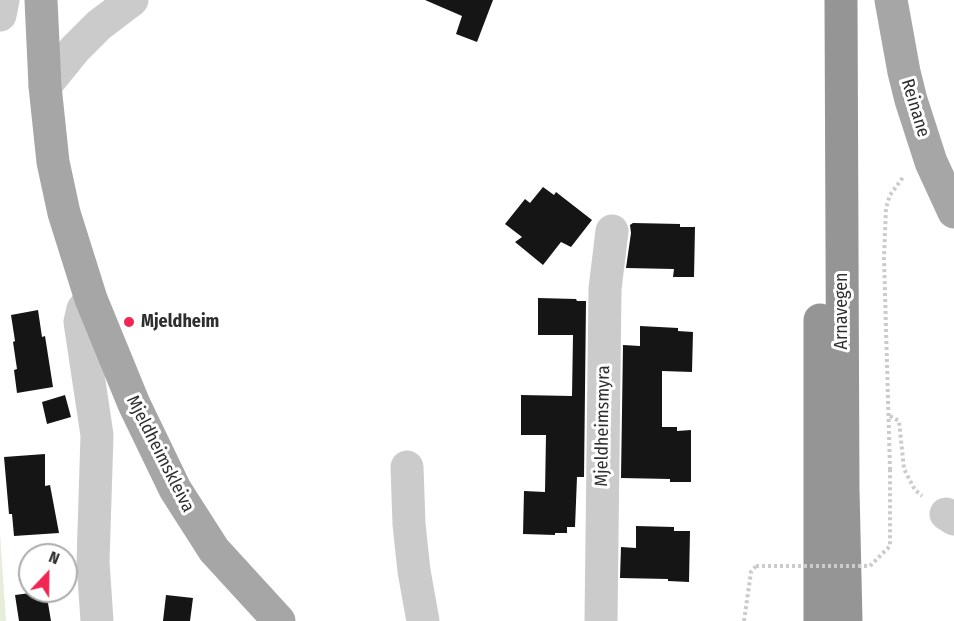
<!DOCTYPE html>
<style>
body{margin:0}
#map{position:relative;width:954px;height:621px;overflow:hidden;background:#fff;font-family:"Fira Sans Condensed",sans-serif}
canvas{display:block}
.north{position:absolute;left:18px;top:543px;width:60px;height:60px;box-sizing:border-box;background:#fff;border:2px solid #ababab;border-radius:50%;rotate:22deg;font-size:16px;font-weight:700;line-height:24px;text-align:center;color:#2e2e2e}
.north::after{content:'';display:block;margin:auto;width:21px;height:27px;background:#f12552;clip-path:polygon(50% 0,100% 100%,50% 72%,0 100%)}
</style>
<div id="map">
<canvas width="954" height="621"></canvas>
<div class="north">N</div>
</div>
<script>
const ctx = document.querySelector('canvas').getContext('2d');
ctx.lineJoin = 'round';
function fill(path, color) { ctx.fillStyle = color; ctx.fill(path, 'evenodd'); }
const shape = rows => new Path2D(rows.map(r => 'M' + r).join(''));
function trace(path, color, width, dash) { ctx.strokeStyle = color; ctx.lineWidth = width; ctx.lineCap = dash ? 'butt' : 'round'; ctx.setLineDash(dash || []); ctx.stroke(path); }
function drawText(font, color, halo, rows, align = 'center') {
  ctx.font = font + ' "Fira Sans Condensed",sans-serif'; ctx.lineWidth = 6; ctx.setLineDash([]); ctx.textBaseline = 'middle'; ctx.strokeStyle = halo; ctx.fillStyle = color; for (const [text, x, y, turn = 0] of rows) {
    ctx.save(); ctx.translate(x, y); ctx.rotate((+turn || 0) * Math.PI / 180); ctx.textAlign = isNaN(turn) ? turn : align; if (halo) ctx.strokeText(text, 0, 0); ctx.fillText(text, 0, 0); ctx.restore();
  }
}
fill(shape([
 [0,533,6,621,0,621]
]), '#e7eddb');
fill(shape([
 [425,0,493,0,477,42,456,34,462,16],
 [543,187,554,195,556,192,592,220,571,247,561,242,543,265,515,242,522,237,505,224,525,199,530,203],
 [633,223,680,224,680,227,695,227,694,277,673,277,674,269,626,268,631,233,630,225],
 [538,298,576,299,577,301,586,301,584,477,577,477,575,527,567,527,567,533,555,533,555,535,523,534,524,491,545,492,546,435,521,435,521,395,572,396,573,335,538,335],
 [38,310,42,337,45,336,53,387,17,393,14,370,17,369,13,342,15,341,11,315],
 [640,326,678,328,678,331,693,332,692,372,662,371,662,427,677,427,677,431,691,430,691,482,670,482,670,479,621,478,623,345,640,346],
 [65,395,71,417,47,424,42,402],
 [45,454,45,486,50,485,59,533,14,536,12,514,9,514,4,457],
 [636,526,674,527,674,531,690,531,689,582,668,581,668,579,620,578,621,547,636,548],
 [46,591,51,621,19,621,15,595],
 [166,595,193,598,190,621,163,621]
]), '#151515');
trace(shape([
 [890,416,899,421,904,469,915,490,922,496],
 [890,470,884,258,886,208,890,195,904,176],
 [744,621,751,572,756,566]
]), '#cbcbcb', 4, [3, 3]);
trace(shape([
 [0,15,3,0],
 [45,86,75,49,99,25,132,0],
 [91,299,83,309,80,322,97,435,93,562,97,621],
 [407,467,409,524,414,571,423,621],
 [946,514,954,519],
 [601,621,605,289,612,231]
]), '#cbcbcb', 33);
trace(shape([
 [41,0,45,86,53,162,64,213,91,299,134,404,175,489,214,550,279,621],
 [891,0,904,72,911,100,931,162,954,212]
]), '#a6a6a6', 33);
trace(shape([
 [841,0,843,489,846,621],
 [820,621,820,320]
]), '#959595', 33);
trace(shape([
 [756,566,870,566,890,546,890,470]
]), '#cbcbcb', 4, [3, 3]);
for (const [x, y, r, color] of [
 [129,322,6,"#f12552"]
]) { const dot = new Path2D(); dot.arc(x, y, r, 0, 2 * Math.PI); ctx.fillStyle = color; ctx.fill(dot); trace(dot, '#fff', 2); }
drawText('18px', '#2e2e2e', '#fff', [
 ["Reinane",915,108,73],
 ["Arnavegen",842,311,-90],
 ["Mjeldheimsmyra",603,426,-89],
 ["Mjeldheimskleiva",160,454,63]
]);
drawText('bold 18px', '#2e2e2e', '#fff', [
 ["Mjeldheim",141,322]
], 'left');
</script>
